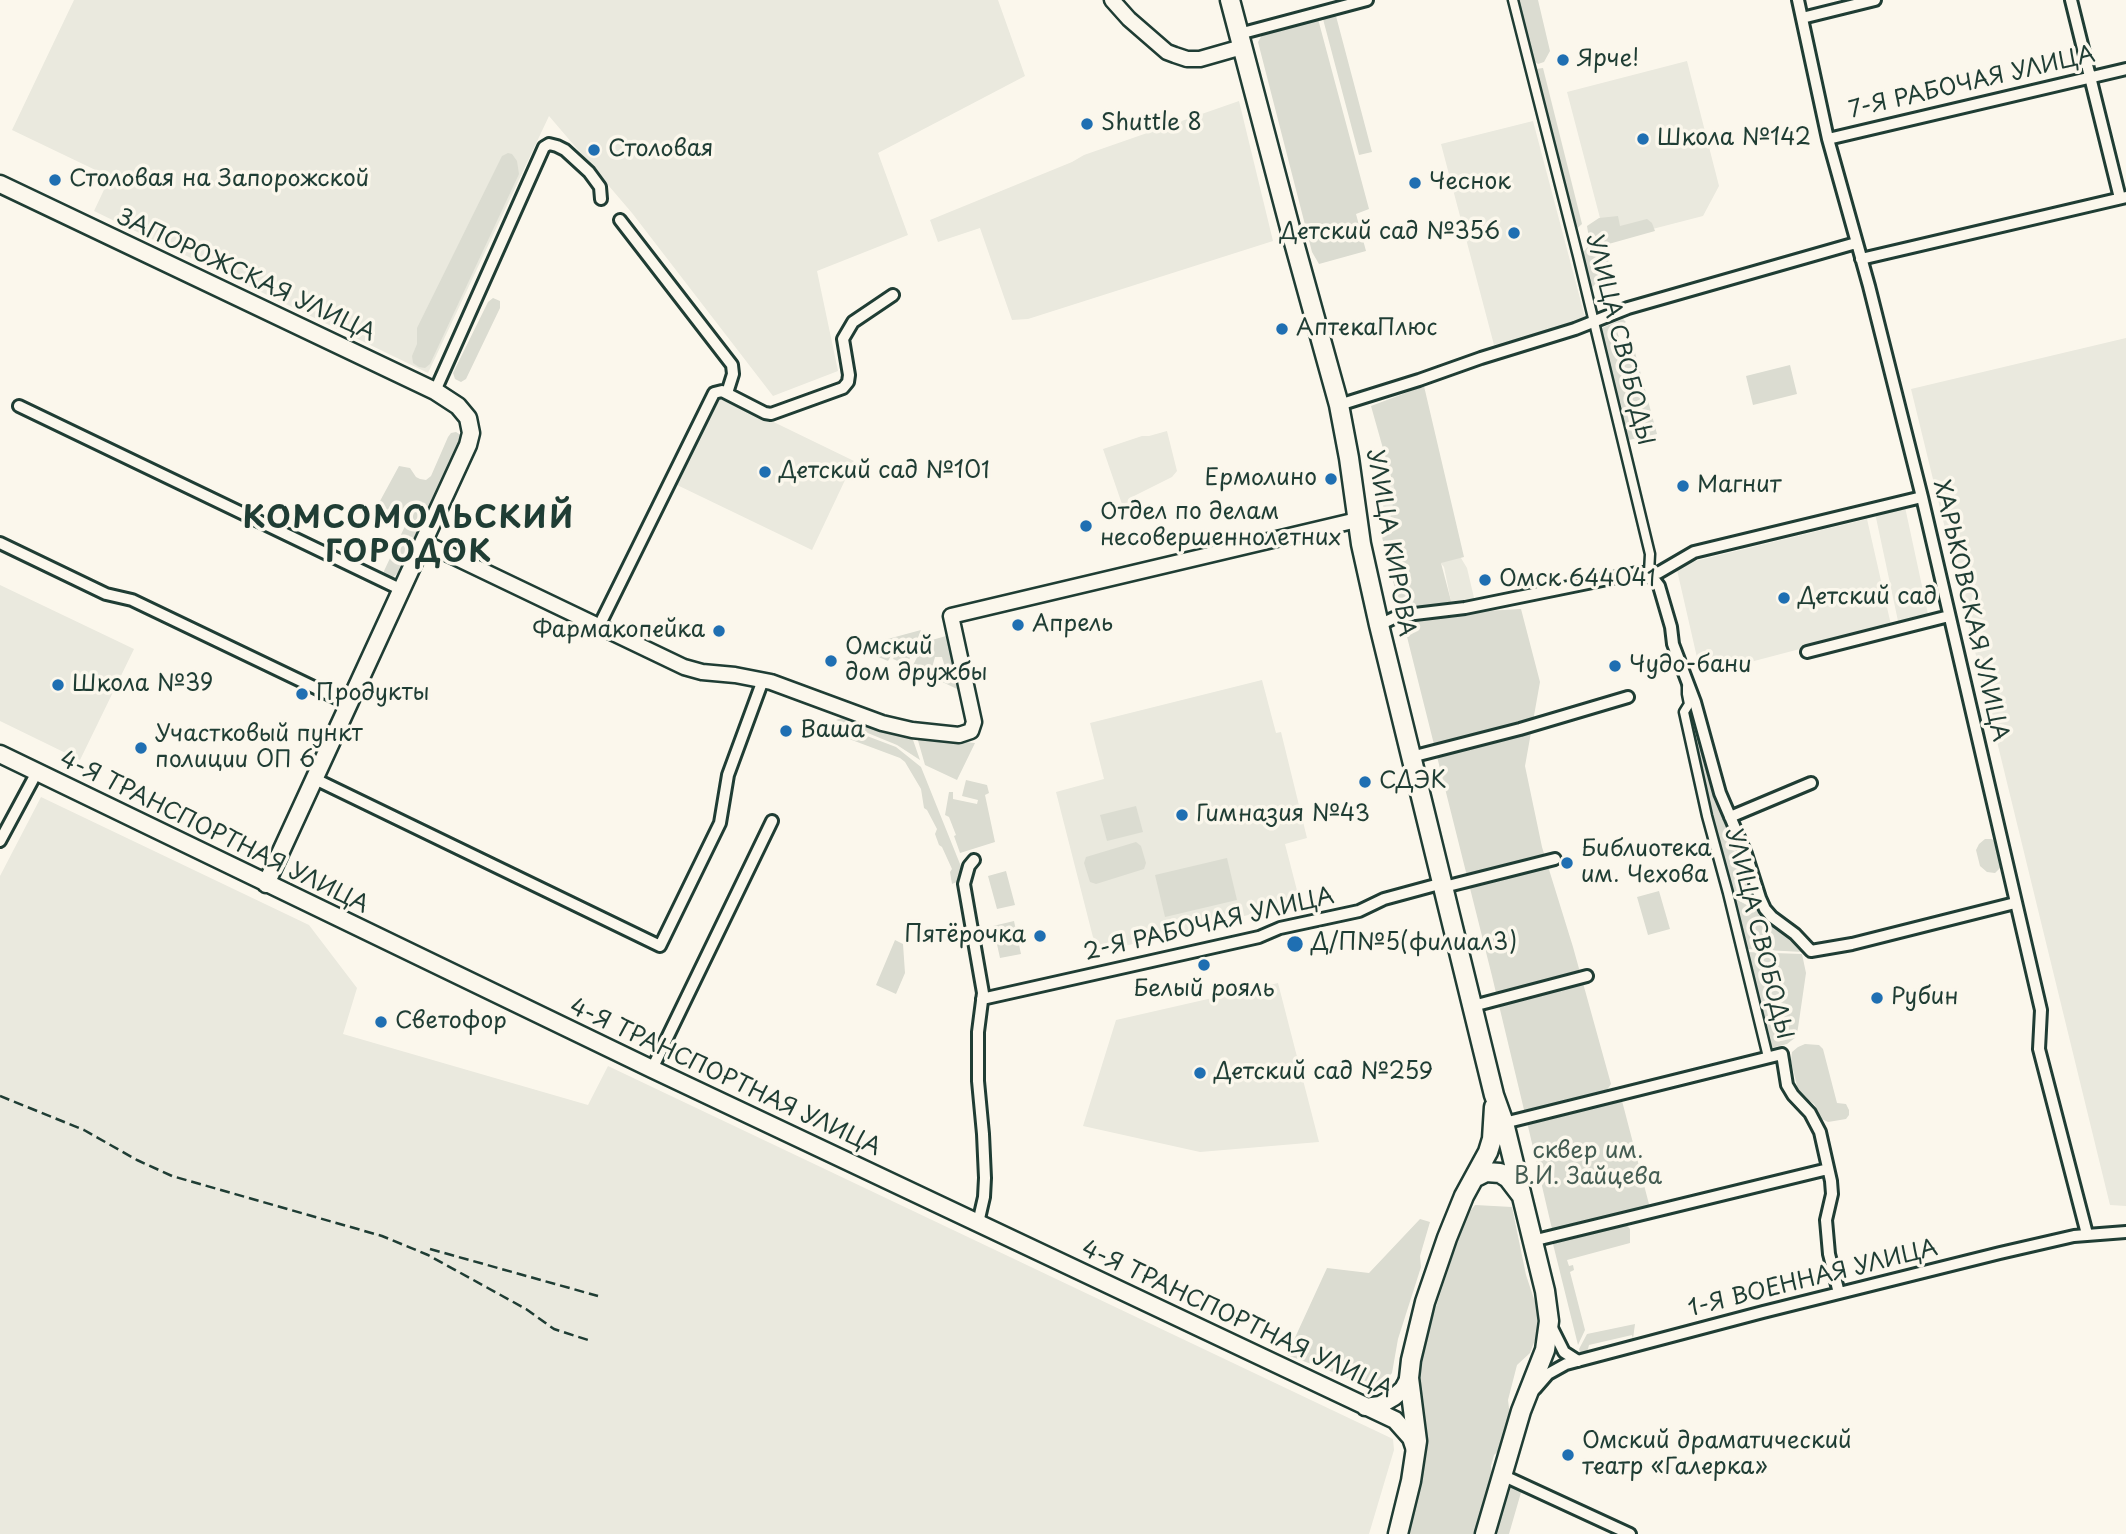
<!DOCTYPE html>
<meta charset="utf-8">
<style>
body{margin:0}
canvas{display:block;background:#fbf7ec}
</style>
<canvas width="2126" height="1534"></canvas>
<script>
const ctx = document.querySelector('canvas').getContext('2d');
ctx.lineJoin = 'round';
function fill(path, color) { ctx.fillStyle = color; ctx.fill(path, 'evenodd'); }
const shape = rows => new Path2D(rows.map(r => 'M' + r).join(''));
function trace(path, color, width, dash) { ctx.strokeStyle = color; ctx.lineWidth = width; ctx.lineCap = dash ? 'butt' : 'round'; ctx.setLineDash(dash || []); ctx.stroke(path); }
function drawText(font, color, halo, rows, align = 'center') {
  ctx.font = font + ' "Playpen Sans",sans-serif'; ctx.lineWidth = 7; ctx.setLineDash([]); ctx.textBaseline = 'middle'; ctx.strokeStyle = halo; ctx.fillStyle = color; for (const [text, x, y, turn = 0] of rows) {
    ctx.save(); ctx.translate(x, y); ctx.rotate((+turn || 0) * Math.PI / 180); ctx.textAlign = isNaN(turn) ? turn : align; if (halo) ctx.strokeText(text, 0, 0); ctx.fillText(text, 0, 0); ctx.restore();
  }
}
fill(shape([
 [74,0,998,0,1025,76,878,153,908,235,817,271,838,371,773,396,632,213,549,116,428,373,94,211,110,177,12,130],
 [1687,61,1719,186,1703,216,1606,241,1567,92],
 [1239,101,1273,241,1028,319,1012,320,980,228,938,242,930,220,1072,162,1084,155],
 [1533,121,1586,321,1494,345,1441,144],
 [2126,338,2126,1206,2110,1205,1911,389],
 [718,395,854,461,812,550,675,484],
 [1167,431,1177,471,1172,477,1132,497,1133,504,1123,507,1103,449,1142,436,1149,436],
 [1396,483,1455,548,1467,568,1475,602,1452,606,1444,567,1403,519,1387,520,1378,488],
 [1905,507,1928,614,1898,621,1875,513],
 [1867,519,1891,625,1701,675,1677,570,1691,562],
 [0,585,134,649,80,760,0,721],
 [1262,680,1276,733,1281,732,1307,838,1285,844,1300,902,1097,953,1056,792,1104,779,1090,723],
 [41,797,309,925,357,988,343,1034,588,1105,608,1066,1393,1439,1394,1450,1369,1534,0,1534,0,876],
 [1278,983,1319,1142,1200,1152,1083,1126,1116,1020]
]), '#eae9de');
fill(shape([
 [1518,0,1538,0,1550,51,1544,62,1538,64,1534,61],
 [1336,16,1372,152,1359,155,1323,19],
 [1318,19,1369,209,1356,214,1366,251,1319,264,1312,252,1258,42,1262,35],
 [1543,68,1582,224,1575,230,1536,69],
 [508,153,512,154,517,161,519,174,430,364,425,368,419,367,413,363,412,356,417,344,417,328,502,156],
 [1618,216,1620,226,1647,219,1652,223,1655,231,1605,245,1609,264,1600,269,1596,283,1591,289,1597,317,1581,255,1590,244,1587,226,1599,218],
 [493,298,500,301,500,308,466,379,461,382,455,379,453,373,488,302],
 [1623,319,1626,322,1616,328,1622,347,1633,345,1657,434,1624,441,1597,330],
 [1790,365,1797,394,1753,405,1746,376],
 [1424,386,1464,557,1441,563,1455,616,1485,611,1521,609,1540,682,1525,766,1542,847,1573,947,1611,1084,1607,1090,1525,1114,1492,976,1380,529,1390,521,1395,491,1371,406],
 [456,432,461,435,462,442,397,574,392,578,387,578,384,576,384,571,405,526,402,516,393,510,383,509,380,506,380,501,399,466,410,468,416,477,420,479,426,480,431,476,448,437,451,433],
 [921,630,907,665,893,659,895,655,902,652,903,648,902,645,894,642,890,646,889,649,892,654,888,661,876,656,884,640],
 [946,636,952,638,965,690,957,689,934,678,939,669,944,664,942,657,935,657,930,675,912,667,925,642],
 [1692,704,1764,911,1731,891,1687,711],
 [845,717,870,726,912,737,920,760,897,745,836,720],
 [830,722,896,747,921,767,962,869,962,877,959,881,952,884,950,872,952,869,942,847,939,845,935,834,937,829,927,810,924,808,921,789,905,762,900,758,825,730,824,724],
 [917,737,975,743,957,780,925,765],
 [966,780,987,785,989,793,985,795,995,842,960,853,954,836,956,835,949,817,945,815,949,792,953,792,953,799,977,804,978,800,962,796],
 [1136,806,1143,832,1107,841,1100,815],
 [1985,839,1992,839,1996,843,1999,852,2001,860,2000,868,1995,873,1987,872,1980,866,1976,850,1979,844],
 [1136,842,1141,846,1146,863,1144,869,1096,884,1090,882,1084,863,1086,857],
 [1227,858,1237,900,1165,917,1155,875],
 [1006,871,1015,905,997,909,988,876],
 [1659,891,1670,929,1648,935,1637,897],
 [1732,897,1769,917,1799,943,1803,952,1746,949],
 [1014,921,1021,954,1000,958,993,926],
 [895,940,903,944,905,973,896,994,876,985],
 [1746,952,1802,954,1806,973,1798,1028,1796,1037,1787,1044,1771,1048],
 [1805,1044,1819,1045,1823,1049,1837,1103,1846,1104,1849,1110,1849,1115,1846,1119,1828,1122,1822,1119,1814,1104,1805,1098,1798,1090,1791,1061,1792,1052,1798,1047],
 [1621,1097,1650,1208,1552,1229,1527,1122],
 [1475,1205,1512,1207,1526,1275,1535,1302,1538,1322,1536,1337,1530,1353,1517,1365,1508,1400,1510,1416,1501,1449,1494,1455,1491,1466,1492,1477,1477,1534,1409,1534,1426,1445,1425,1426,1420,1409,1418,1390,1422,1358,1427,1334,1453,1255,1468,1214],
 [1420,1219,1430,1222,1420,1256,1421,1267,1398,1339,1392,1373,1378,1389,1287,1355,1327,1268,1369,1273],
 [1625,1223,1630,1229,1630,1243,1567,1260,1569,1266,1573,1265,1574,1270,1570,1272,1585,1330,1578,1345,1552,1240],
 [1635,1324,1633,1339,1632,1335,1589,1345,1587,1353,1580,1354,1579,1349,1587,1334],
 [1515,1484,1522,1489,1509,1534,1495,1534,1508,1486]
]), '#dbdcd1');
const pedestrian = shape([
 [1513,0,1578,256,1650,554,1649,573],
 [1687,687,1687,694,1689,704,1684,712,1707,816,1728,893,1768,1057]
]);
const minor = shape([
 [1798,0,1828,139,1869,286,1922,497,2041,1010,2039,1049,2087,1234],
 [2071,0,2120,198],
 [1802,18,1875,0],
 [1239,34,1367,0],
 [1828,139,2126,69],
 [620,220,732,365,733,374,727,393],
 [1861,259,2126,197],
 [435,391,544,147,549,144,557,146,565,150,589,172,600,187,601,199],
 [1339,405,1419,380,1481,358,1575,329,1628,308,1856,243],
 [19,406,402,590],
 [0,543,106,594,132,600,349,704],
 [1649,573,1659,586,1671,627,1673,644,1695,702,1720,793,1746,854,1760,898,1765,909,1772,917,1795,934,1811,951,1852,944,2015,903],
 [1379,625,1398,616,1465,608,1637,573,1658,573,1694,552,1922,497],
 [599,626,714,393,722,391,765,413,771,414,843,388,848,382,849,375,843,339,853,322,893,295],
 [1807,652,1949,616],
 [1411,757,1520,729,1628,697],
 [315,779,660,946,720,823,728,775,763,680],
 [1730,817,1811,783],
 [0,841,37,772],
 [974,860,969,866,964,884,983,993,978,1032,978,1081,983,1134,985,1178,984,1197,978,1223],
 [1444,887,1555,859],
 [982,999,1259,937,1280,928,1359,911,1384,899,1443,883],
 [1473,1006,1587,976],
 [652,1069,772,821],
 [1504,1123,1782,1054,1787,1085,1793,1095,1810,1113,1820,1132,1831,1181,1832,1194,1826,1220,1829,1254,1839,1293],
 [1532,1241,1828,1169],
 [1551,1326,1564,1352,1578,1361],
 [1535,1389,1548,1374,1566,1364,1763,1312,2000,1253,2074,1236,2126,1232],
 [1502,1475,1630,1534]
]);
const tertiary = shape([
 [1112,0,1129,19,1167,52,1175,55,1187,59,1200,59,1242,47],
 [423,542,684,667,702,672,735,675,771,682,882,723,912,730,959,735,971,731,974,722,951,616,1357,520]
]);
const secondary = shape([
 [0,184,435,391,458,406,468,418,471,433,468,445,266,884],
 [0,754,652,1069,1395,1420,1411,1438,1415,1450],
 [1365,1407,1380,1405,1394,1397,1403,1389,1409,1378]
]);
const primary = shape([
 [1230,0,1290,228,1339,405,1349,458,1361,544,1379,625,1494,1095,1504,1123,1545,1291,1549,1321,1545,1350,1521,1411,1485,1534],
 [1476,1177,1486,1172,1500,1173,1508,1178,1521,1195],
 [1398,1534,1411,1481,1417,1441,1409,1378,1411,1360,1425,1302,1447,1238,1464,1196,1488,1152,1492,1139,1494,1107]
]);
trace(pedestrian, '#1f3d34', 13);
trace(minor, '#1f3d34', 16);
trace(tertiary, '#1f3d34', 19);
trace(secondary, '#1f3d34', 21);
trace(primary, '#1f3d34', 23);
trace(pedestrian, '#fbf7ec', 8);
trace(minor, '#fbf7ec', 10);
trace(tertiary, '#fbf7ec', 14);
trace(secondary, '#fbf7ec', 16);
trace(primary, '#fbf7ec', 18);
trace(shape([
 [0,1096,84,1130,137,1160,172,1176,382,1236,428,1255,526,1309,554,1329,588,1340],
 [430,1249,598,1296]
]), '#1f3d34', 2.5, [10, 5]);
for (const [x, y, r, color] of [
 [1563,60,7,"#1f6fb2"],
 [1087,124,7,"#1f6fb2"],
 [1643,139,7,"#1f6fb2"],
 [594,150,7,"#1f6fb2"],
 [55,180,7,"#1f6fb2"],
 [1415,183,7,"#1f6fb2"],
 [1514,233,7,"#1f6fb2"],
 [1282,329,7,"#1f6fb2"],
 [765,472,7,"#1f6fb2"],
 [1331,479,7,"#1f6fb2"],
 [1683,486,7,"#1f6fb2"],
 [1086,526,7,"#1f6fb2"],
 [1485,580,7,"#1f6fb2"],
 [1784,598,7,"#1f6fb2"],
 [1018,625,7,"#1f6fb2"],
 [719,631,7,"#1f6fb2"],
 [831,661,7,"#1f6fb2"],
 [1615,666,7,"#1f6fb2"],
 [58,685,7,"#1f6fb2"],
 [302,694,7,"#1f6fb2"],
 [786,731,7,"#1f6fb2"],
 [141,748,7,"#1f6fb2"],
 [1365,782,7,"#1f6fb2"],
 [1182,815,7,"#1f6fb2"],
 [1567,863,7,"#1f6fb2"],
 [1040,936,7,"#1f6fb2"],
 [1295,944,9,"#1f6fb2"],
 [1204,965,7,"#1f6fb2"],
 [1877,998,7,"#1f6fb2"],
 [381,1022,7,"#1f6fb2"],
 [1200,1073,7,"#1f6fb2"],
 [1568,1455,7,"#1f6fb2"]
]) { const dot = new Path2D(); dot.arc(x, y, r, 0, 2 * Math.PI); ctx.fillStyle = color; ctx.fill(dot); trace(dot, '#fbf7ec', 2.5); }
drawText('23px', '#1f3d34', '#fbf7ec', [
 ["Ярче!",1577,60],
 ["Shuttle 8",1101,124],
 ["Школа №142",1657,139],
 ["Столовая",608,150],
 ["Столовая на Запорожской",69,180],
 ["Чеснок",1429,183],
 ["Детский сад №356",1500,233,"right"],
 ["АптекаПлюс",1296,329],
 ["Детский сад №101",779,472],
 ["Ермолино",1317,479,"right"],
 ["Магнит",1697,486],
 ["Отдел по делам",1100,513],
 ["несовершеннолетних",1100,539],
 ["Омск 644041",1499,580],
 ["Детский сад",1798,598],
 ["Апрель",1032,625],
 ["Фармакопейка",705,631,"right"],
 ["Омский",845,648],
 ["дом дружбы",845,674],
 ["Чудо-бани",1629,666],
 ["Школа №39",72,685],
 ["Продукты",316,694],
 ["Ваша",800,731],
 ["Участковый пункт",155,735],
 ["полиции ОП 6",155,761],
 ["СДЭК",1379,782],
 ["Гимназия №43",1196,815],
 ["Библиотека",1581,850],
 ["им. Чехова",1581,876],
 ["Пятёрочка",1026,936,"right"],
 ["Д/П№5(филиал3)",1311,944],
 ["Белый рояль",1204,990,"center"],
 ["Рубин",1891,998],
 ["Светофор",395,1022],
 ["Детский сад №259",1214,1073],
 ["Омский драматический",1582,1442],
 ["театр «Галерка»",1582,1468]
], 'left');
drawText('23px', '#1f3d34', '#fbf7ec', [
 ["7-Я РАБОЧАЯ УЛИЦА",1972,83,-13],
 ["ЗАПОРОЖСКАЯ УЛИЦА",246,276,25],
 ["УЛИЦА СВОБОДЫ",1619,340,76],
 ["УЛИЦА КИРОВА",1390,543,80],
 ["ХАРЬКОВСКАЯ УЛИЦА",1970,611,77],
 ["4-Я ТРАНСПОРТНАЯ УЛИЦА",214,833,26],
 ["2-Я РАБОЧАЯ УЛИЦА",1209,925,-13],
 ["УЛИЦА СВОБОДЫ",1758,934,76],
 ["4-Я ТРАНСПОРТНАЯ УЛИЦА",725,1078,25],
 ["1-Я ВОЕННАЯ УЛИЦА",1813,1279,-14],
 ["4-Я ТРАНСПОРТНАЯ УЛИЦА",1237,1320,25]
]);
drawText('23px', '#455d53', '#fbf7ec', [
 ["сквер им.",1588,1152],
 ["В.И. Зайцева",1588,1178]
]);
ctx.letterSpacing = '2px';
drawText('bold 30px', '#1f3d34', '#fbf7ec', [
 ["КОМСОМОЛЬСКИЙ",409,520],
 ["ГОРОДОК",409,554]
]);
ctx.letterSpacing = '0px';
</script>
